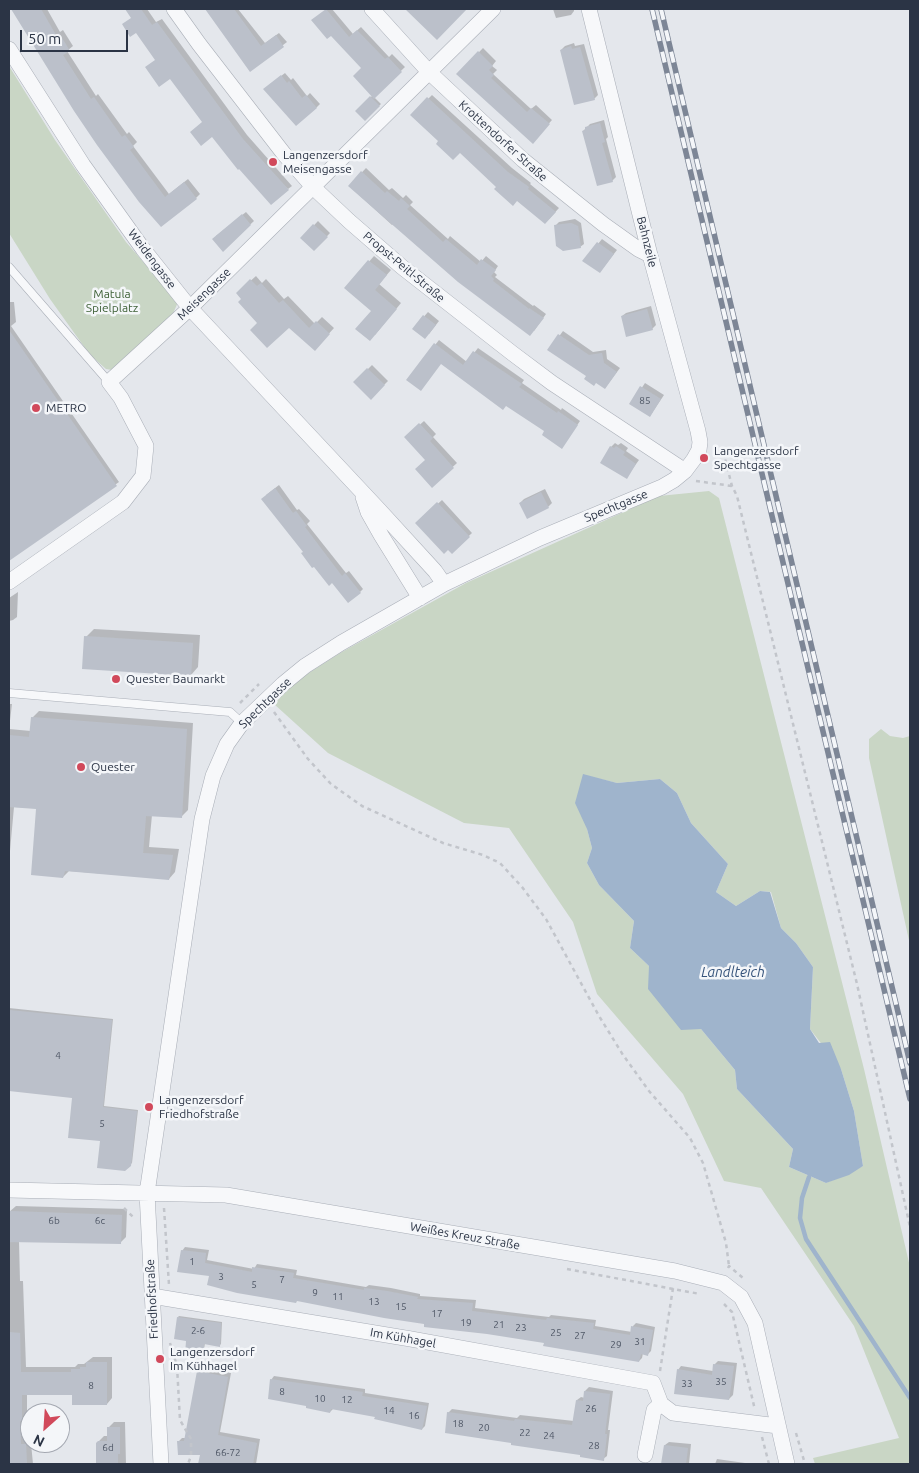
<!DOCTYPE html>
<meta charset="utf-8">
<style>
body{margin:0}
#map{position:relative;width:919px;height:1473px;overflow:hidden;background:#e4e7ec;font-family:Ubuntu,sans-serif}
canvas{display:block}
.frame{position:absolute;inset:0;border:10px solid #2b3445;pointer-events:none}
.north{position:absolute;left:20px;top:1403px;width:50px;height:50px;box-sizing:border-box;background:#f4f6f9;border:1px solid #a4a8b1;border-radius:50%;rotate:206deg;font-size:14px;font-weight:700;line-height:20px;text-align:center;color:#2b3445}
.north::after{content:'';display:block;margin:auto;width:18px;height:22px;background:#d1495b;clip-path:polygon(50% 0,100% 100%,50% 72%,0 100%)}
.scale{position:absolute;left:20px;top:30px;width:108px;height:22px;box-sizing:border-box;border:2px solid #2b3445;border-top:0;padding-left:6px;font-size:15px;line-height:18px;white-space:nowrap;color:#2b3445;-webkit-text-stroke:4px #f4f6f9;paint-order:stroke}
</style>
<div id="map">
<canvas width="919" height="1473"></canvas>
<div class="frame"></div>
<div class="north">N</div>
<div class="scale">50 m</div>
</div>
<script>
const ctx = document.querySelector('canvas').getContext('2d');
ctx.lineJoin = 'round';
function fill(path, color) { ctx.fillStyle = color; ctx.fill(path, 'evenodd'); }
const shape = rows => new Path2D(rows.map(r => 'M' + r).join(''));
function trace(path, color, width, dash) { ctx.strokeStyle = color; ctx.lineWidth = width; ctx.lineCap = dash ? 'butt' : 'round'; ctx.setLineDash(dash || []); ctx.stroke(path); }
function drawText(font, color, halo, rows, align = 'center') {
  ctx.font = font + ' Ubuntu,sans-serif'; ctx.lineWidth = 5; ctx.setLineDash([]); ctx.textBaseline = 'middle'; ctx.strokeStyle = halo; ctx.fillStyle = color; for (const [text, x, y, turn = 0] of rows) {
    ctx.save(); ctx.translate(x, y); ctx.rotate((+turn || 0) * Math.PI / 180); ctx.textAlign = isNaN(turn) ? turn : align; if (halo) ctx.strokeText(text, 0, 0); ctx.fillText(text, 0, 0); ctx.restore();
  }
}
fill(shape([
 [9,66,55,140,126,242,178,302,172,316,112,370,106,369,90,355,50,299,9,233],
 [709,491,719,498,864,1069,910,1267,910,1464,815,1464,813,1458,899,1438,854,1326,761,1188,724,1181,683,1094,597,994,573,922,509,828,464,823,328,753,274,704,293,683,340,653,466,583,659,496],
 [583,775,617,783,660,779,677,793,691,823,728,864,716,892,736,906,760,891,771,892,781,928,796,943,813,967,810,1029,841,1069,854,1111,863,1166,826,1183,789,1167,793,1149,737,1089,735,1070,701,1029,649,989,649,966,630,948,634,921,599,885,587,863,592,848,587,829],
 [881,729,890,736,903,738,910,736,910,945,869,758,869,739]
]), '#c9d6c5');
fill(shape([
 [583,774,617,783,660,779,677,793,691,823,728,864,716,892,736,906,760,891,770,892,781,928,796,943,813,967,810,1029,819,1043,830,1042,841,1069,854,1111,863,1166,849,1175,826,1183,789,1167,793,1149,737,1089,735,1070,701,1029,681,1030,648,989,649,966,630,948,634,921,599,885,587,863,592,848,587,829,575,803]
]), '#9fb4cc');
fill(shape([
 [12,9,47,9,60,32,63,30,73,46,67,51,96,96,98,94,127,134,129,132,137,142,133,146,169,194,188,179,200,194,196,198,161,225,75,110],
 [127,9,147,9,156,22,162,19,247,135,292,186,288,189,204,121,156,60],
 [207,9,238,9,265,43,279,33,287,42,250,70],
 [324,9,332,9,353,34,361,27,389,57,392,54,405,67,374,97,381,104,365,119,357,111,373,95,363,68],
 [407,9,465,9,437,38],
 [553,9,574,9,574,11,571,15,556,18],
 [574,43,575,46,584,44,598,95,594,99,561,50,565,46],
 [483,48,496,61,492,66,497,70,493,74,531,109,536,105,552,120,536,138,458,74],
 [285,73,291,80,293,78,307,96,310,93,320,104,316,108,268,86],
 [432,95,512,168,531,183,530,184,559,208,549,219,497,187,460,152,440,141,412,115],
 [604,120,608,137,606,139,616,177,612,181,583,131,590,124],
 [366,168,389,190,392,188,403,198,406,195,413,202,410,205,448,239,450,236,481,262,486,256,498,266,494,272,497,275,495,277,533,306,534,305,546,314,534,331,393,224,392,225,349,186],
 [246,212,254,221,223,250,216,236],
 [575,219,581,223,584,244,580,247,555,226,559,222],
 [318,221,330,233,314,250,302,238],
 [602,239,617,250,603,268,584,261],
 [374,256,391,270,379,284,401,303,375,335,373,311,346,288],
 [256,276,262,283,266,279,284,299,288,296,315,324,322,317,334,328,315,349,289,326,259,323,237,293],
 [9,302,14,302,16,322,11,326,119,482,9,559],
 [651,306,656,325,652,329,622,316,626,313],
 [428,312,439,321,429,334,414,328],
 [563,331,593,352,606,350,607,359,620,368,605,388,549,350],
 [439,340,467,362,478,348,524,380,522,383,561,410,562,408,580,421,565,443,441,363,408,379],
 [372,365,388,381,371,398,355,382],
 [645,383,664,395,650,416,631,404],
 [424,421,436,434,433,437,457,463,432,486,427,460,406,437],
 [615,443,618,445,621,443,628,448,626,451,639,460,626,478,611,447],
 [279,485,297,510,299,509,310,521,307,524,346,573,349,571,363,589,360,592,333,581,304,552,266,495],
 [545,489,552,503,548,507,520,503,524,499],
 [442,500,472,533,452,552,417,523],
 [18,592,17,617,13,620,9,621,9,598],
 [94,629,200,635,198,667,191,675,86,637],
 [9,704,12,704,9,729,31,731,32,718,39,711,193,723,188,810,181,817,152,815,149,847,179,849,175,872,169,879,69,871,63,877,37,808,14,807,10,851,9,852],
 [9,1008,113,1019,104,1106,138,1110,132,1163,124,1170,102,1140,74,1097,9,1090],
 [16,1206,127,1209,126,1237,121,1242,19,1241,20,1281,23,1281,26,1367,75,1367,78,1364,84,1364,93,1357,112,1357,112,1398,107,1404,73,1394,27,1394,27,1415,25,1416,27,1439,30,1439,31,1443,33,1464,9,1464,9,1212],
 [185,1247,209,1250,207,1260,254,1269,257,1264,297,1270,296,1275,366,1287,369,1285,391,1288,420,1294,420,1296,476,1300,475,1308,549,1317,551,1315,596,1320,595,1326,632,1332,633,1326,636,1323,655,1327,651,1351,648,1354,643,1353,642,1358,639,1361,210,1275,182,1251],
 [179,1316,222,1322,221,1344,220,1345,205,1343,203,1356,187,1340,178,1317],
 [718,1361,737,1363,733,1395,729,1399,678,1370,681,1366,713,1371,714,1365],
 [202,1368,231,1373,220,1432,260,1439,256,1464,199,1464,201,1453,179,1441,182,1438,186,1438,198,1371],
 [274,1376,365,1389,365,1393,429,1403,425,1426,422,1429,376,1416,334,1408,330,1412,307,1405,271,1380],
 [589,1387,613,1391,608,1430,610,1430,607,1456,603,1459,582,1454,513,1441,448,1413,452,1409,517,1418,520,1415,574,1421,577,1400,581,1397,585,1398,585,1391],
 [114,1422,125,1422,126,1464,98,1464,97,1443,104,1436,108,1436,108,1428],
 [669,1442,691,1444,689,1464,662,1464,665,1445],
 [717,1459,745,1463,744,1464,715,1464]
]), '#0003');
trace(shape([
 [809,1177,802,1198,800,1218,806,1239,910,1398]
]), '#9fb4cc', 4.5);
fill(shape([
 [11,9,41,9,56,35,59,33,70,51,63,55,91,99,94,97,122,137,125,135,134,147,130,150,165,197,184,182,197,199,161,227,139,202,97,145,74,111],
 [125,9,141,9,152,25,157,22,243,139,289,190,271,205,239,169,238,170,212,137,201,146,190,132,202,122,170,79,159,87,145,67,155,60,136,33,130,37,122,24,131,18],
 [205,9,234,9,261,46,276,35,284,47,250,72],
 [326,9,349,37,357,30,385,59,388,57,402,72,374,99,353,76,361,68,331,36,327,39,311,20],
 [405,9,467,9,437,40],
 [571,46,572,49,580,47,595,100,574,105,560,50],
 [478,51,493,66,489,70,494,75,491,78,527,112,531,108,550,124,533,144,456,74],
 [281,75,287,83,289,81,302,98,306,95,317,108,296,126,263,89],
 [370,96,380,106,365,121,355,111],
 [427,97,508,172,529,187,528,189,556,212,545,224,517,201,513,206,494,189,496,187,460,153,453,160,436,144,438,141,410,115],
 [600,123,605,142,602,143,613,182,597,186,582,131,585,130,585,127],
 [361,171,385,193,387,191,399,201,401,198,410,206,407,209,443,242,446,239,477,265,481,259,496,270,491,276,494,279,493,281,529,309,529,308,544,318,530,336,458,282,348,186],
 [242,214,251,225,223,252,212,239],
 [571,223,578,226,581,248,563,251,556,246,554,225],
 [313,224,328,237,314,251,300,238],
 [597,242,614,254,600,273,582,261],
 [368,260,387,275,375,290,397,309,370,341,355,329,371,311,344,288],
 [250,279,257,286,261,283,279,303,283,300,309,328,316,321,330,334,315,351,289,328,267,348,250,330,257,323,238,302,241,299,236,293],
 [647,309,653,330,626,337,621,316],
 [423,315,436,325,425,339,412,329],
 [9,330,117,486,9,561],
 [558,334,589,355,602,353,604,363,617,372,605,389,596,383,594,386,584,379,586,376,547,350],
 [434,343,463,365,473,351,522,384,519,387,557,413,558,411,578,425,562,449,542,435,544,431,506,406,503,410,441,364,421,391,406,380],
 [367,368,385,385,371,400,353,382],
 [640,386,661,399,650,417,629,404],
 [419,423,433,438,430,441,454,468,432,488,415,469,425,460,404,437],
 [610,446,614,448,616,446,625,452,623,455,636,464,627,479,600,463],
 [275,488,293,513,296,511,307,526,305,527,342,576,345,573,361,593,348,603,332,583,329,586,314,567,312,568,301,553,303,552,261,499],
 [541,492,549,508,527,519,519,503],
 [437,502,470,537,452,554,448,550,444,554,415,523],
 [84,636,193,643,191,676,82,669],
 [31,717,187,729,182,818,146,816,143,853,173,855,169,880,65,871,63,878,31,875,36,809,9,807,9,735,29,737],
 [9,1010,112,1020,103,1107,137,1111,131,1166,125,1171,97,1168,100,1141,68,1138,72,1098,9,1091],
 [9,1211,122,1215,121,1244,9,1242],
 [181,1250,206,1253,205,1263,252,1272,252,1267,294,1273,293,1278,364,1290,364,1288,387,1291,418,1297,417,1299,473,1303,472,1311,546,1320,547,1318,594,1323,593,1329,630,1335,631,1326,653,1330,648,1356,641,1354,639,1362,543,1346,544,1343,487,1334,424,1327,424,1324,384,1318,297,1301,296,1303,237,1293,207,1285,209,1276,177,1272],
 [177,1317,221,1323,220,1347,204,1344,204,1358,185,1355,186,1341,174,1339],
 [9,1332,20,1333,21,1372,71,1372,71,1369,80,1369,80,1367,86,1367,86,1362,107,1362,107,1405,72,1405,72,1395,22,1395,22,1422,20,1421,21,1444,26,1444,27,1464,9,1464],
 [713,1364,734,1366,729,1400,674,1394,677,1369,712,1375],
 [197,1371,228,1377,218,1435,257,1443,253,1464,198,1464,200,1455,178,1455,177,1441,184,1441],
 [270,1379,363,1392,362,1396,427,1406,422,1430,374,1419,375,1417,331,1409,330,1413,306,1408,306,1406,268,1399],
 [584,1391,610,1394,605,1434,607,1434,604,1461,580,1457,580,1455,511,1445,511,1443,445,1433,447,1412,514,1421,515,1419,572,1425,576,1400,583,1401],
 [107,1427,120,1427,120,1454,118,1454,118,1464,96,1464,96,1443,98,1441,107,1441],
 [664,1445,688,1448,686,1464,661,1464]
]), '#bbc0ca');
const service = shape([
 [9,267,109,382],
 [9,693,230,712,242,723]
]);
const minor = shape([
 [174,9,199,44,284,154,314,188,349,221,402,267,512,353,552,383,685,471],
 [372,9,429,72,523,160,603,224,638,249,650,255],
 [9,49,83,165,143,249,190,308,380,511,435,571,444,584],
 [363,497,368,512,381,535,420,598],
 [9,582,123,502,143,476,146,446,121,398,109,382,190,308,493,9],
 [9,1190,226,1195,675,1271,723,1283,741,1297,755,1323,787,1464],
 [152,1296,411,1339,653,1383,661,1404,673,1413,778,1426],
 [645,1455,654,1410,661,1404],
 [161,1464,147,1193,202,819,213,776,227,744,242,723,283,684,305,666,341,643,444,584,540,538,662,487,674,480,685,471,694,459,699,450,700,442,698,431,650,255,589,9]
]);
trace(service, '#a9aeb7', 9);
trace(minor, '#a9aeb7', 16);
trace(shape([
 [714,451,721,452,724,455,732,486,737,496,857,984,910,1227],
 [696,481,732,486],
 [240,703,259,684],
 [274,712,308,759,331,784,362,806,443,843,483,855,500,863,522,887,546,919,599,1016,623,1055,649,1091,690,1138,703,1163,726,1243,729,1266],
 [124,1208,134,1218],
 [164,1208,169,1285],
 [728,1268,729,1266,743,1278],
 [567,1269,700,1294],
 [724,1304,732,1312,755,1410],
 [170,1343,177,1366,180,1420,191,1439,191,1456,188,1464],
 [660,1371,673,1288],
 [796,1433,805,1464],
 [762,1437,769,1464]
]), '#c2c5cb', 2.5, [4, 4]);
trace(service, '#f7f8fa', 8);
trace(minor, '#f7f8fa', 15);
const rail = shape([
 [652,9,910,1099],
 [661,9,910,1063]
]);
trace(rail, '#7d8696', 5.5);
trace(rail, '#f4f6f9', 4, [11]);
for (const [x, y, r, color] of [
 [273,162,5,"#d1495b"],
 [36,408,5,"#d1495b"],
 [704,458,5,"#d1495b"],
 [116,679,5,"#d1495b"],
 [81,767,5,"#d1495b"],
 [149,1107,5,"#d1495b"],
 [160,1359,5,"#d1495b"]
]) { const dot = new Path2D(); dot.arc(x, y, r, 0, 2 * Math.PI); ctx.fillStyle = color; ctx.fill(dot); trace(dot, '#f4f6f9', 2); }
drawText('10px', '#4f5766', null, [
 ["85",645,401],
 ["4",58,1056],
 ["5",102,1124],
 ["6b",54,1221],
 ["6c",100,1221],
 ["1",192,1262],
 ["3",221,1277],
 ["7",282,1280],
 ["5",254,1285],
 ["9",315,1293],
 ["11",338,1297],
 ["13",374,1302],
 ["15",401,1307],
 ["17",437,1314],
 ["19",466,1323],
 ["21",499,1325],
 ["23",521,1328],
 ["2-6",198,1331],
 ["25",556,1333],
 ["27",580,1336],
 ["31",640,1342],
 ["29",616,1345],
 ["35",721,1382],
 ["33",687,1384],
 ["8",91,1386],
 ["8",282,1392],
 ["10",320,1399],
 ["12",347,1400],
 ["26",591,1409],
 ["14",389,1411],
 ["16",414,1416],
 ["18",458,1424],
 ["20",484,1428],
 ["22",525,1433],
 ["24",549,1436],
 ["28",594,1446],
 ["6d",108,1448],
 ["66-72",228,1453]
]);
drawText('12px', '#2b3445', '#f4f6f9', [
 ["Krottendorfer Straße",503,141,42],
 ["Bahnzeile",647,242,76],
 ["Weidengasse",152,259,53],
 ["Propst-Peitl-Straße",404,267,40],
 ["Meisengasse",204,294,-44],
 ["Spechtgasse",616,506,-22],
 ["Spechtgasse",265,703,-44],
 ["Weißes Kreuz Straße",465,1236,10],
 ["Friedhofstraße",152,1299,-93],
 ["Im Kühhagel",403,1338,10]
]);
drawText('12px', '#2b3445', '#f4f6f9', [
 ["Langenzersdorf",283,155],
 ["Meisengasse",283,169],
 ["METRO",46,408],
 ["Langenzersdorf",714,451],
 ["Spechtgasse",714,465],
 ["Quester Baumarkt",126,679],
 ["Quester",91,767],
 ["Langenzersdorf",159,1100],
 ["Friedhofstraße",159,1114],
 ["Langenzersdorf",170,1352],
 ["Im Kühhagel",170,1366]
], 'left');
drawText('12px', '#3f6138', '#f4f6f9', [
 ["Matula",112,294],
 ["Spielplatz",112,308]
]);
drawText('italic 14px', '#34527a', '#f4f6f9', [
 ["Landlteich",733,972]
]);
</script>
